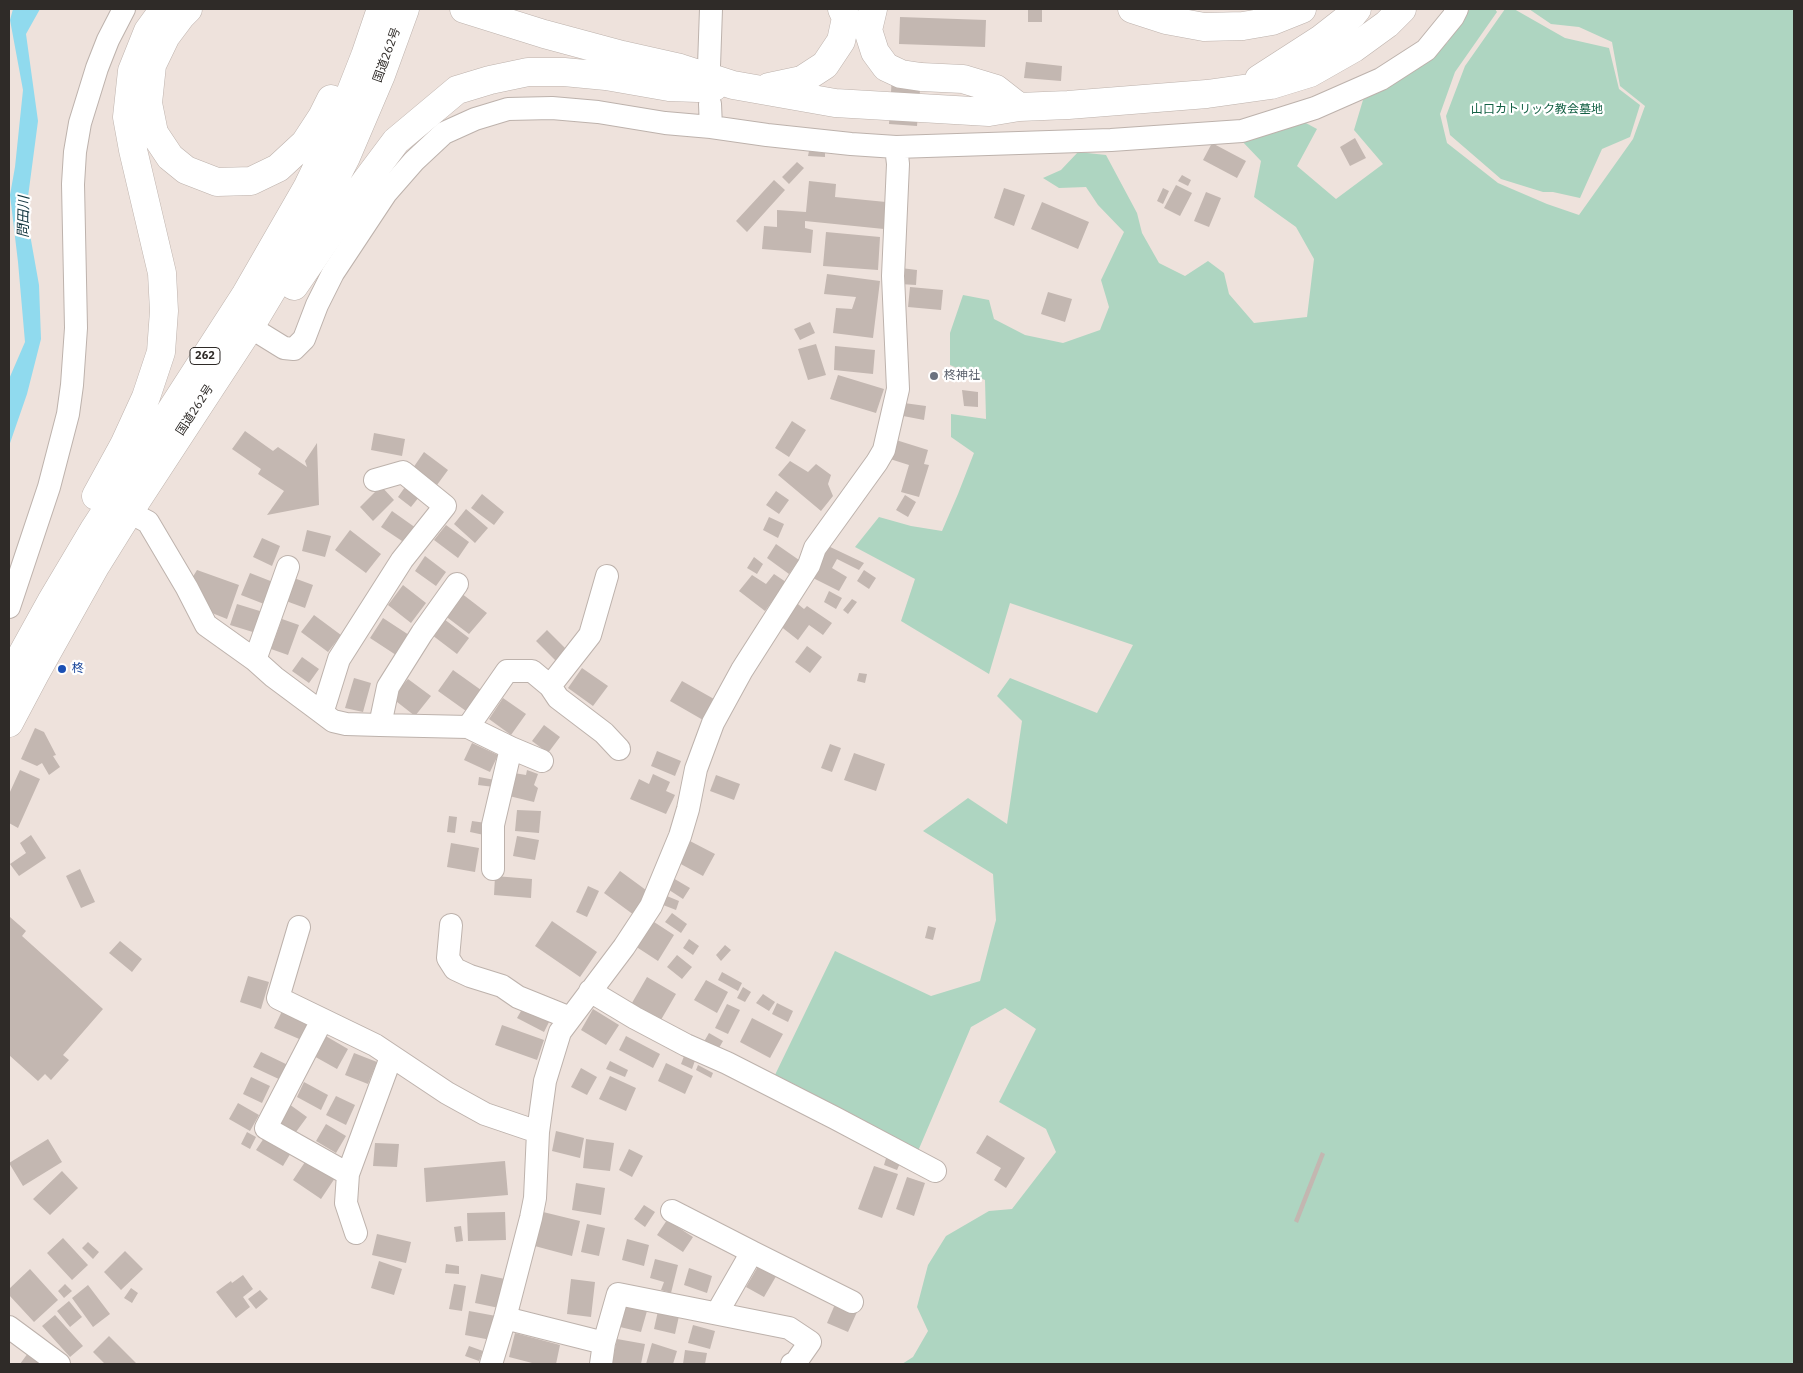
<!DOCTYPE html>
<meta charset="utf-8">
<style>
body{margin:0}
#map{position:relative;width:1803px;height:1373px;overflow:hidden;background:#eee2dc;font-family:"IBM Plex Sans",sans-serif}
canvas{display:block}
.frame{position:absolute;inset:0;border:10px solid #2f2b28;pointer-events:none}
</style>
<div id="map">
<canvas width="1803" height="1373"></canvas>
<div class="frame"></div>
</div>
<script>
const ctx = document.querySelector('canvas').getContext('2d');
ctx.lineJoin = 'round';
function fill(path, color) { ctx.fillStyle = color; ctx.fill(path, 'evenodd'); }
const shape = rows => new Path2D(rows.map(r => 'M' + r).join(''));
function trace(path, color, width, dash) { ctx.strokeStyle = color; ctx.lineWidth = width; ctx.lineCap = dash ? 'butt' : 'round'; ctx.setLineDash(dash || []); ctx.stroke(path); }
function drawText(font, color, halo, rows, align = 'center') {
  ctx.font = font + ' "IBM Plex Sans","Noto Sans JP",sans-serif'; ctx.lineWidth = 4.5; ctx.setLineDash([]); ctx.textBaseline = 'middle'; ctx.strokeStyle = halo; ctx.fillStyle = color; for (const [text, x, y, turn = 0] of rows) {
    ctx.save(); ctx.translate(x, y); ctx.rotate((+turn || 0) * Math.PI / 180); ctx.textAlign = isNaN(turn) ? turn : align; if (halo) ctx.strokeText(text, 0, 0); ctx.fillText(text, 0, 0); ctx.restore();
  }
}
fill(shape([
 [1470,9,1495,9,1497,12,1455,72,1440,114,1447,143,1498,183,1547,204,1579,215,1633,139,1645,106,1620,86,1612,42,1579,27,1551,24,1529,9,1794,9,1794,1364,902,1364,913,1357,928,1331,917,1307,928,1265,946,1236,989,1211,1012,1209,1056,1152,1046,1129,999,1102,1036,1029,1005,1008,971,1027,918,1151,773,1079,835,951,931,996,980,981,996,920,993,874,923,831,968,798,1007,824,1022,721,997,696,1010,678,1097,713,1133,645,1010,603,989,674,901,621,915,579,855,547,879,517,911,526,942,531,958,494,974,453,951,437,951,414,986,419,985,380,950,365,950,333,963,295,989,300,994,319,1025,335,1063,343,1100,330,1109,307,1101,280,1124,232,1098,205,1086,187,1059,188,1043,178,1061,170,1078,152,1106,155,1137,213,1142,233,1159,263,1185,276,1208,261,1224,273,1229,294,1254,323,1307,317,1314,259,1296,227,1254,197,1261,161,1240,139,1304,122,1317,129,1297,166,1336,199,1383,164,1354,130,1363,100,1395,81,1447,43],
 [1505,9,1514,9,1565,38,1609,48,1619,89,1640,105,1630,137,1602,149,1580,198,1553,192,1543,192,1501,179,1450,135,1446,116,1465,66]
]), '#aed5c1');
fill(shape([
 [13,9,40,9,26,34,38,121,26,212,39,285,41,339,27,394,9,446,9,379,25,342,18,262,10,195,15,167,23,90,10,20]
]), '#90daee');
fill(shape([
 [1028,9,1042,9,1042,22,1028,22],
 [900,17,986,20,985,47,899,44],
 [1026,62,1062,66,1061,81,1024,78],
 [892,76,921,78,917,126,889,124],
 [1355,138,1366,158,1350,166,1340,147],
 [1212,143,1246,161,1237,178,1203,160],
 [809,151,825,153,825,157,808,156],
 [797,162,804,168,789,184,782,177],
 [1182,175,1191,180,1188,186,1178,181],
 [774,180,785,190,747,232,736,221],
 [809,181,836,184,835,197,886,202,884,229,805,221,805,228,813,230,811,253,762,249,764,226,777,227,777,210,806,212],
 [1176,185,1192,193,1180,216,1164,208],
 [1004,188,1025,195,1014,226,994,218],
 [1163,188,1169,191,1163,204,1157,201],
 [1206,192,1221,198,1209,227,1194,221],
 [1042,202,1089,222,1078,249,1031,229],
 [826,232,880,237,878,270,823,266],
 [901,268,917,270,916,285,899,284],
 [827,274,880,281,873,338,833,333,836,308,852,309,856,297,824,294],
 [910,287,943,290,941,310,908,307],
 [1048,292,1072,299,1065,322,1041,314],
 [810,322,815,333,800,340,794,329],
 [816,344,826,375,808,380,798,349],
 [835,346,875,350,873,374,834,370],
 [838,375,884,389,876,413,830,399],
 [962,390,978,392,978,407,964,406],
 [904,403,926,406,924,420,903,416],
 [792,421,806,430,789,457,775,448],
 [245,431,273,451,278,447,307,467,305,461,317,443,319,505,267,515,284,491,258,474,261,469,232,449],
 [374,433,405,439,402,456,371,450],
 [896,440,928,450,924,464,929,465,919,497,901,492,909,465,890,459],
 [424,452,448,470,437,485,413,468],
 [790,461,808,472,816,464,831,475,828,484,833,496,821,511,778,475],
 [381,486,394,500,373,521,360,507],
 [405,487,419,497,411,507,398,497],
 [776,491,789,500,779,514,766,505],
 [482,494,504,512,494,525,471,508],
 [905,495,916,502,908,517,896,510],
 [466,509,488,528,475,543,454,524],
 [392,511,416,528,405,543,381,527],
 [769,517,784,524,778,538,763,530],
 [446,525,469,542,458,558,434,540],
 [307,530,331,536,325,557,302,551],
 [350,530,381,554,366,573,335,550],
 [262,538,280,546,272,566,253,557],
 [776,544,799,560,789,574,767,558],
 [826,545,864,563,859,570,837,559,832,568,847,577,839,591,811,577],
 [425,556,446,572,436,586,415,571],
 [754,557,763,564,757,574,747,568],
 [197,570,239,585,227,619,207,611,189,583],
 [864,570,876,578,869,589,857,581],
 [250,573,273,582,264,604,241,595],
 [774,574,786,582,765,611,739,591,752,575,766,584],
 [294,578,313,585,305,608,286,601],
 [403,585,426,603,411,623,388,605],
 [829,591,842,598,836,609,824,602],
 [461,593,487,613,469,634,444,615],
 [852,599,857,602,848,614,843,610],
 [793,600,804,609,807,606,832,623,823,635,809,625,798,640,779,625],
 [237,604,263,612,256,633,230,625],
 [314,615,341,635,328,652,301,632],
 [383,618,409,635,396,655,370,638],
 [282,619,299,625,288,655,271,649],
 [444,619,469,638,457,654,432,635],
 [547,630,568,651,557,662,536,641],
 [807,646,822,657,810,673,795,662],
 [302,657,319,669,309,683,292,671],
 [582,668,608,686,593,706,568,688],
 [453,670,481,690,466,711,438,691],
 [859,673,867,674,865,683,857,681],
 [354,678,371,683,363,712,345,708],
 [408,679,431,696,415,716,392,698],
 [682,681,714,699,703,720,670,701],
 [503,698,526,714,511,735,489,719],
 [544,725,560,737,548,753,532,741],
 [35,728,44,732,56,755,53,756,60,767,49,775,42,763,37,766,21,759],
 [472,743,498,755,490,772,464,760],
 [830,744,841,748,832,772,821,768],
 [657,751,681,761,675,776,651,766],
 [854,753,885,764,876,791,844,780],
 [20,770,40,779,18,828,9,823,9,794],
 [527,770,538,774,534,785,538,788,534,802,509,796,514,773,526,775],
 [653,774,670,782,666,791,675,795,666,814,630,799,639,779,649,784],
 [716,775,740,784,734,800,710,791],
 [479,777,495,780,494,787,478,785],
 [517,810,541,811,539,833,515,831],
 [449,816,457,817,455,833,447,832],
 [472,821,486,823,484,835,470,832],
 [31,835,46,858,19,876,10,864,26,853,20,843],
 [517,836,539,840,535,860,513,856],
 [688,840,715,854,703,876,677,862],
 [451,843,479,848,475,872,447,867],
 [80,869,95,902,81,908,66,876],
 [620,871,650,893,634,915,604,893],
 [495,876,532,879,531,898,494,895],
 [673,878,690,888,683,899,666,888],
 [588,886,599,891,587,917,576,912],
 [662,894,679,901,676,910,658,903],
 [672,913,687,924,681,933,665,922],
 [10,917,26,931,22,936,103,1009,63,1055,69,1060,51,1080,45,1074,38,1081,9,1055,9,919],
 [651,920,674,935,658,961,635,946],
 [552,921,597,952,580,977,535,946],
 [928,926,936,928,933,940,925,938],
 [689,939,699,946,693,955,683,948],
 [120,941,142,959,132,972,109,953],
 [725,945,731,950,721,961,716,955],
 [677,955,692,967,682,979,667,967],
 [722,972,742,983,738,991,718,980],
 [248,976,269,982,261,1009,240,1002],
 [647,977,676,994,658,1025,629,1008],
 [706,980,728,992,717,1013,694,1000],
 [743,987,751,992,745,1002,737,998],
 [763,994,775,1002,769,1011,756,1003],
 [777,1003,793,1011,788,1022,772,1014],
 [525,1004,551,1018,544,1032,517,1018],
 [727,1004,740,1010,728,1034,715,1028],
 [284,1007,316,1021,306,1042,274,1028],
 [593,1009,619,1025,606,1045,581,1030],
 [752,1018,783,1034,770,1058,740,1042],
 [502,1025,544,1040,537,1060,495,1045],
 [709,1033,723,1041,716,1053,702,1045],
 [324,1035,348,1049,337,1069,312,1055],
 [626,1036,660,1054,653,1068,619,1050],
 [686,1051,697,1055,692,1069,681,1064],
 [261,1052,290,1066,283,1081,253,1067],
 [354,1053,377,1062,368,1084,345,1075],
 [610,1061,628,1070,625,1077,606,1069],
 [666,1063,693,1076,685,1094,658,1081],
 [698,1065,713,1073,711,1078,696,1070],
 [581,1068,597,1077,587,1095,571,1087],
 [610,1076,636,1088,626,1111,599,1099],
 [251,1077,270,1086,262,1103,243,1094],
 [304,1082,328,1095,321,1110,297,1097],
 [336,1096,355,1105,346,1125,326,1115],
 [238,1103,259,1115,250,1131,229,1119],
 [289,1104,307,1117,293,1136,275,1124],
 [326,1124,346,1136,336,1153,316,1141],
 [556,1131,584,1138,580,1158,552,1151],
 [247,1132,256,1137,250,1149,241,1144],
 [266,1135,292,1151,283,1166,256,1150],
 [987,1135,1025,1158,1006,1188,994,1180,1001,1168,976,1153],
 [48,1139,62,1162,23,1186,9,1163],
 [586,1139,614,1143,610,1171,583,1168],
 [375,1143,399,1144,397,1167,373,1166],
 [629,1149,643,1156,632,1177,619,1170],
 [1321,1152,1325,1154,1298,1223,1294,1221],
 [887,1155,901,1161,897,1170,884,1165],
 [307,1159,335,1178,321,1199,293,1180],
 [505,1161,508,1195,426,1202,424,1168],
 [874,1166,898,1174,882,1218,858,1209],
 [62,1171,78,1188,50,1215,33,1199],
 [907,1177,925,1183,914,1216,896,1209],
 [576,1183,605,1188,601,1215,572,1210],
 [644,1205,655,1212,645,1227,634,1219],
 [539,1211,580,1221,572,1256,531,1245],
 [505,1212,506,1240,468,1241,467,1213],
 [667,1220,693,1237,683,1252,657,1235],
 [587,1224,605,1228,599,1256,581,1252],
 [461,1226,463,1241,456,1242,454,1227],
 [377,1234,411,1242,406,1263,372,1255],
 [63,1238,88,1265,72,1280,47,1253],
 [627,1239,649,1245,644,1266,622,1260],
 [88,1242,99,1252,93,1259,82,1248],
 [125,1251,143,1269,121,1290,104,1272],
 [655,1259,678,1265,671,1293,661,1290,664,1282,650,1278],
 [379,1261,402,1269,394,1295,371,1288],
 [760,1263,778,1273,764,1297,746,1287],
 [446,1264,459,1266,459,1274,445,1273],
 [689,1268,712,1276,707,1293,684,1285],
 [30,1269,58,1300,34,1322,9,1295,9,1289],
 [481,1274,505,1279,499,1308,475,1303],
 [243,1275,253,1289,243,1297,250,1307,236,1318,216,1292,231,1281,232,1283],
 [571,1279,595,1282,591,1317,567,1314],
 [65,1284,72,1291,64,1298,58,1291],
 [454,1284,466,1286,462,1311,449,1309],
 [88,1285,110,1314,93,1327,72,1298],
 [131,1288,138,1293,132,1303,124,1298],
 [260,1290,268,1299,256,1309,248,1299],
 [69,1301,82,1317,70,1327,57,1311],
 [836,1302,857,1312,848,1332,827,1323],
 [625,1305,647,1311,641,1332,620,1327],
 [469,1311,496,1316,491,1340,465,1335],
 [658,1311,679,1316,675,1334,654,1329],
 [55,1315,83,1346,70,1357,42,1326],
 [693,1325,715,1331,710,1349,688,1343],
 [515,1333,560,1345,556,1364,536,1364,509,1357],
 [109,1336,136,1363,134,1364,105,1364,93,1352],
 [617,1339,645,1344,641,1364,612,1364],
 [652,1343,677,1351,673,1364,646,1364],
 [469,1346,483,1351,479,1361,465,1356],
 [31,1349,51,1364,20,1364],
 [685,1350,707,1353,705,1364,683,1364]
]), '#c3b7b1');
const minor = shape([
 [709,66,711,9],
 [710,104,711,127],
 [896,147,1111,140,1242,131,1315,108,1381,79,1426,50,1453,17,1457,9],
 [250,327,284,348,294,349,304,339,317,305,333,273,386,193,414,161,444,133,475,119,508,109,552,108,598,112,665,123,711,127,767,135,851,144,896,147,898,164,893,276,898,389,884,450,877,462,815,548,809,565,742,670,713,723,696,769,688,809,680,836,651,906,624,947,560,1032,545,1081,538,1132,535,1198,531,1218,505,1318,491,1364],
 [375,480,403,472,445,506,402,560,339,659,325,704,321,712,333,721,346,724,380,725,388,687,422,633,457,584],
 [129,512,148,522,187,588,206,625,255,660,274,677,321,712],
 [9,607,49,487,68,414,72,385,76,328,73,184,75,152,80,123,97,68,108,40,124,9],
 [255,660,288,567],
 [550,686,590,635,607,576],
 [380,725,468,727,511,748,493,825,493,869],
 [468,727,507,671,532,671,550,686,558,698,604,733,619,749],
 [511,748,542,761],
 [451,925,448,958,455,969,470,976,502,986,518,997,570,1018],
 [299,927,278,998,375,1045,447,1093,485,1114,538,1132],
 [590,991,635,1018,686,1045,727,1063,835,1118,935,1171],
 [322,1020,266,1128,348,1174],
 [672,1211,752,1252],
 [356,1233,346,1203,348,1174,391,1057],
 [717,1313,752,1252,852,1302],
 [505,1318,604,1343],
 [9,1327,59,1364],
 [601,1364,604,1343,618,1294,789,1328,810,1342,796,1362,792,1364]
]);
const highway = shape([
 [188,9,181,16,166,36,152,65,148,103,154,133,170,157,186,170,217,182,251,181,278,168,305,143,322,117,331,99],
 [464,9,544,34,622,55,680,68,733,85,835,103,989,112,1019,107,1068,105,1207,94,1271,85,1310,73,1354,48,1387,24,1402,9],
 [873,9,868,30,875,52,886,67,901,74,921,77,963,79,996,89,1019,107],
 [1132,9,1166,20,1204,27,1243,26,1272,21,1302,9],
 [1259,79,1321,39,1353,14,1357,9],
 [769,87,802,80,825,65,841,41,846,18,842,9],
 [294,286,366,181,396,141,457,90,490,80,528,72,564,72,606,76,669,87,698,88,714,87],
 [96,496,124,445,146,397,161,352,164,311,162,273,133,150,127,117,132,71,148,31,164,9],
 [9,678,51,602,95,528,246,294,307,188,339,122,365,56,381,9],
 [9,723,35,674,96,565,129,512,250,327,311,225,346,157,381,75,405,9]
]);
trace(minor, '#bdb2ac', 24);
trace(highway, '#bdb2ac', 29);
trace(minor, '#fff', 22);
trace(highway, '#fff', 28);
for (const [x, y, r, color] of [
 [934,376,5,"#6b7280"],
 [62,669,5,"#1a4fb4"]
]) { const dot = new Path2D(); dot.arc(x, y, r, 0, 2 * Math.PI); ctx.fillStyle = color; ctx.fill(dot); trace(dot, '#fff', 2); }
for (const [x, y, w] of [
 [205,356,30]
]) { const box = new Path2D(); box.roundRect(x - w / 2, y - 8.5, w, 17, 4); ctx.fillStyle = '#fff'; ctx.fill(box); trace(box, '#2f2b28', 1); }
drawText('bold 11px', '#2f2b28', null, [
 ["262",205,356]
]);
drawText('12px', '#2f2b28', '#fff', [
 ["国道262号",387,55,-70],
 ["国道262号",195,410,-57]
]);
drawText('12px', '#146145', '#fff', [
 ["山口カトリック教会墓地",1537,110]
]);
drawText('12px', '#5b616d', '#fff', [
 ["柊神社",944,376]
], 'left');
drawText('12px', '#164399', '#fff', [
 ["柊",72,669]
], 'left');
drawText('italic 14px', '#133740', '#fff', [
 ["問田川",24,217,-89]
]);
</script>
